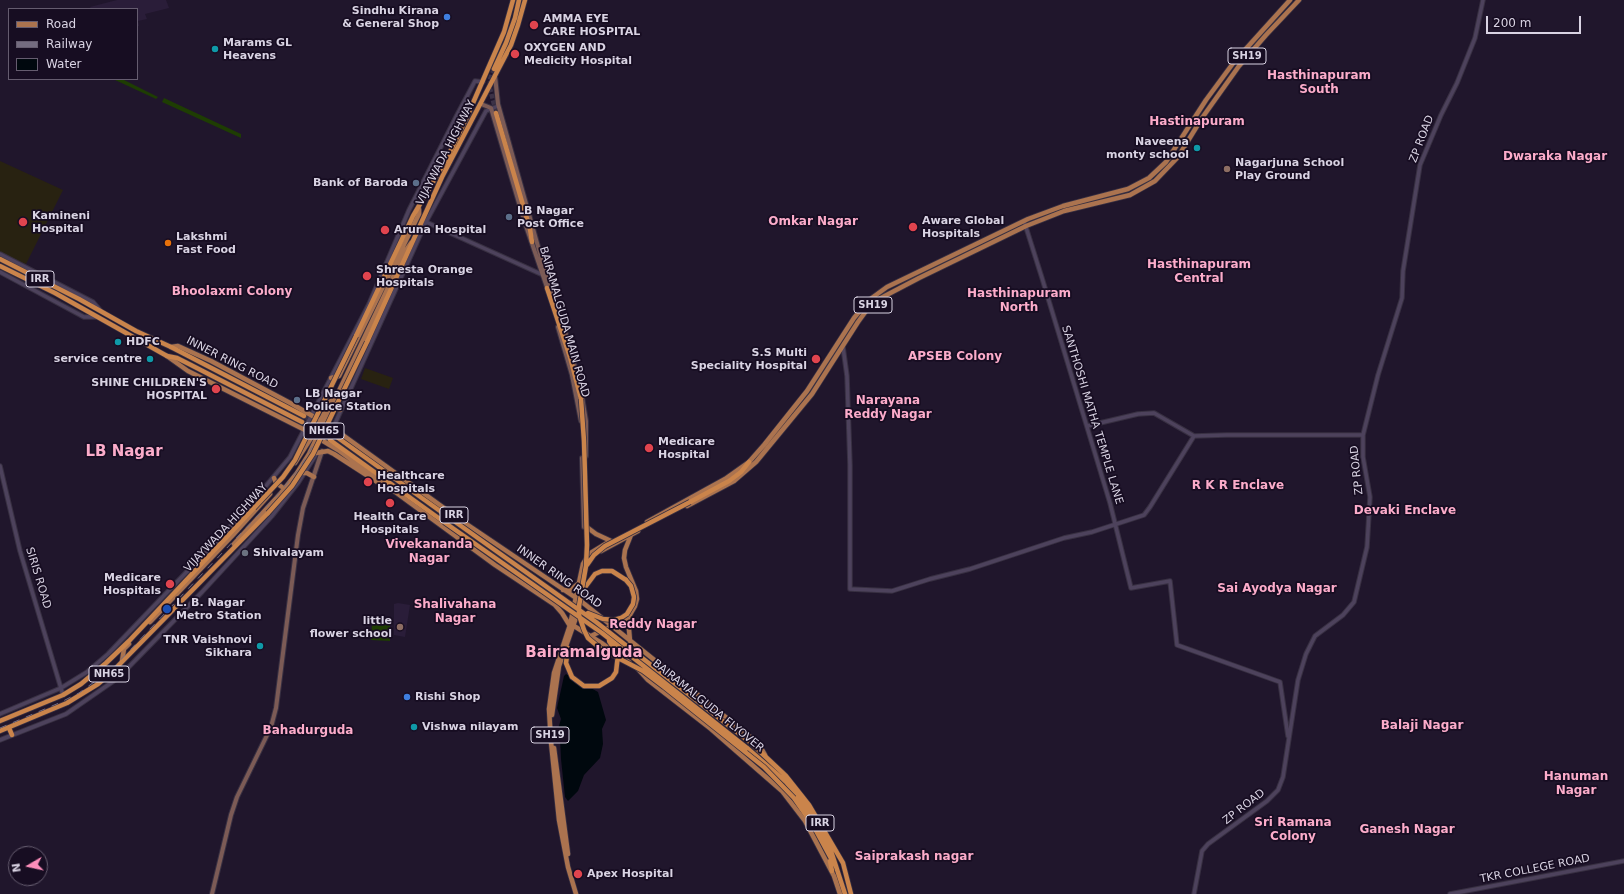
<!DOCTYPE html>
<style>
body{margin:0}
#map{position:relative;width:1624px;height:894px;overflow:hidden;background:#20162c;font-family:"DejaVu Sans",sans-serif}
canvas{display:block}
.legend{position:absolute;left:8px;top:8px;width:130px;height:72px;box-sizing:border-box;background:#170d22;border:1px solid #655c6f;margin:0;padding:5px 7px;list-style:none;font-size:12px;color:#d9d3e3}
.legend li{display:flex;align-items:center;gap:8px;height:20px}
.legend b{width:20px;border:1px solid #655c6f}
.north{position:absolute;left:8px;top:846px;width:40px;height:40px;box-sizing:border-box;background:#170d22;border:1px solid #655c6f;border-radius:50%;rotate:261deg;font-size:11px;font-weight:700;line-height:16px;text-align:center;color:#d9d3e3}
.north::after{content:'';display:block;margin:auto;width:14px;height:18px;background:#fe8ebb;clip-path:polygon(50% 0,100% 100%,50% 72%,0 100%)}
.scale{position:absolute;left:1486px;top:16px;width:95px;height:18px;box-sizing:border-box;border:2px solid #d9d3e3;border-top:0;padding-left:5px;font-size:12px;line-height:14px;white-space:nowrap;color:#d9d3e3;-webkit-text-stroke:3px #170d22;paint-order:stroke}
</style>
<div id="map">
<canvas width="1624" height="894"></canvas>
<ul class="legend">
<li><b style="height:5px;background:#ab734f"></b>Road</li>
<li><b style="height:5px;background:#746c80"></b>Railway</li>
<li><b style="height:11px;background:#00080e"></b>Water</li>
</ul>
<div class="north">N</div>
<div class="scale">200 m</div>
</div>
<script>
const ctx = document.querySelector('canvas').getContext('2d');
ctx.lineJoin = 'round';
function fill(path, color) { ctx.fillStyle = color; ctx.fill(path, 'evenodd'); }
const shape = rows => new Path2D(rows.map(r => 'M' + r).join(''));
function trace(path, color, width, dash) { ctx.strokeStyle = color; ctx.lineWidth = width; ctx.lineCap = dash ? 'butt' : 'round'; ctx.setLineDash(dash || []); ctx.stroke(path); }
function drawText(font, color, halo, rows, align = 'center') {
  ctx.font = font + ' "DejaVu Sans",sans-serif'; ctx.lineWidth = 3.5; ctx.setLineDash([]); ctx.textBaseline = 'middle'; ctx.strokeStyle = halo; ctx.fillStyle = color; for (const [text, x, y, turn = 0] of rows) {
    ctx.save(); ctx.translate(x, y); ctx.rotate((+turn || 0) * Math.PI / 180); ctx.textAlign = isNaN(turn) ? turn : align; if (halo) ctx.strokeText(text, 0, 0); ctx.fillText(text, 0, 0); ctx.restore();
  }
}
fill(shape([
 [0,161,63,190,26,264,0,254],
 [365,368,393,378,389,389,361,379]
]), '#282211');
fill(shape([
 [117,0,166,0,169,8,145,14,147,19,138,21,139,26,137,26,137,9,91,9,90,7],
 [398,603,410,605,405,637,394,635,394,604]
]), '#2a1d39');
fill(shape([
 [113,79,122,79,158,97,156,99],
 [164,98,241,134,241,138,162,102],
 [372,624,390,625,390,641,371,640]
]), '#1e3d03');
fill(shape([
 [566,674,598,692,606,720,602,729,603,744,600,758,584,775,578,791,568,801,565,797,561,759,560,738,558,729,561,719,557,708,564,676]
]), '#00080e');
trace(shape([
 [494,69,490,79,490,88,496,113],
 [304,416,334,435]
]), '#3c3247', 4.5, [4.5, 2]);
const tertiary = shape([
 [1024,221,1042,278,1110,503,1131,588,1170,581,1177,645,1280,682,1288,736],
 [426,222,543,275],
 [0,254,93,302,100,310],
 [0,272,84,317,97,317],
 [843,347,847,376,850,465,850,589,892,591,930,579,970,569,1064,538,1092,532,1144,515,1150,507,1194,436],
 [1087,426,1138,414,1154,413,1194,436,1226,435,1363,435],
 [333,428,426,222,486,111,498,106],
 [0,466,20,551,63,695],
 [0,714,61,688,87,672,108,654,245,511,290,457,369,304,409,210,457,115,475,81,483,82],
 [0,740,66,714,118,678,202,592,272,516,298,483,317,453],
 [1194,894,1202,851,1208,844,1267,801,1278,790,1283,777,1298,680,1306,654,1315,636,1343,615,1354,602,1367,547,1370,497,1363,457,1363,435,1378,375,1402,298,1403,271,1420,165,1441,115,1457,83,1475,38,1483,0],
 [1450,894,1624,861]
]);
const secondary = shape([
 [495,76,498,104,546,275,563,324,580,385,586,421,586,456],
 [481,104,491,108,524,220,548,290],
 [558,327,572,375,581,421],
 [582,458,584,527],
 [212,894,231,815,237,797,271,727,276,708,298,535,303,508,322,451]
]);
const primary = shape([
 [171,347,178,346,211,361,292,404,333,428,462,521,582,602,758,743,765,755],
 [167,356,188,371,305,430,338,450,495,565,555,605,562,613,570,626],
 [331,378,339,376,419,214,419,209],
 [332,407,340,410],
 [310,454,328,451,334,454,382,485],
 [295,463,313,435,330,402,335,398],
 [299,473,307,473,314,477],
 [274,478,276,483,285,489],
 [687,506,734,481,756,462,812,394,858,322,866,311,879,299,919,278,1026,226,1064,211,1130,195,1155,181,1178,157,1202,118,1239,66,1266,35,1299,0],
 [647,522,725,479,749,462,764,445,807,391,854,318,869,300,876,295,887,287,1028,219,1063,206,1128,189,1149,178,1166,162,1206,100,1234,62,1290,0],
 [588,528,596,534,611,541],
 [234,544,281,493,297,473,309,454,406,250,411,243],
 [601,551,638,531],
 [563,590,570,590,578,584],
 [628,618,630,641],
 [150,622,233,535,270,494],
 [574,626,603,644,629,662],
 [591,636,628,618,635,606,637,599,636,591,626,567,624,558,625,550,631,535],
 [122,661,124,649,129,644],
 [637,668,648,680,711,729,782,791,805,821,834,876,840,894],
 [552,715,559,666,578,612],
 [554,748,568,854],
 [576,894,568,867,559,820,551,742,549,709,554,673,570,625,583,564,589,554,607,543]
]);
const trunk = shape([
 [494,69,506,43,515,18,519,0],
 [496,113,530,229,532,242],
 [0,259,79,299,136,331,171,347,304,416],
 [0,266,55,293,167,356,177,358,191,365,302,422],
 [547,288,570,357,581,399],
 [356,336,413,216,447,158,466,119,504,32,513,0],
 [367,342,442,177,511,45,518,25,525,0],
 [334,435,447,516],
 [330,440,444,522],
 [690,502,729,481,741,472,749,462],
 [441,512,451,512],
 [203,562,204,554],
 [583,590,595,574,602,571,612,571,626,580],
 [0,721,63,695,81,684,106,663,129,641,254,508],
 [9,728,12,735],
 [0,731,67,703,98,684,112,672,268,513],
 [751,743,786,776,809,805,843,863,851,894],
 [747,748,786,782,811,815,831,851,845,894],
 [794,798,814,827,834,864],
 [830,861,832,871]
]);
trace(tertiary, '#383042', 5.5);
trace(secondary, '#383042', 6);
trace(primary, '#383042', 6);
trace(trunk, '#383042', 6);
trace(tertiary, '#4d425c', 3.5);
trace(secondary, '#7c5b56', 4);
trace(primary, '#ab734f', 4.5);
trace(trunk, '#ca844b', 4.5);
trace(shape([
 [0,728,59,703,79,693,112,669,280,492,301,466,315,442]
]), '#746c80', 1, [7, 7]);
const trunkBridge = shape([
 [581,399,584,441,587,545,586,566,579,606,579,615,584,630,588,638,601,649,643,671,664,687,764,767,794,798],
 [254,508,283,477,295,460,356,336],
 [268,513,292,486,313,454,367,342],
 [447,516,596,622,751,743],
 [444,522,602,633,747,748],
 [587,565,594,555,605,546,690,502],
 [588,613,603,619,614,620,621,618,627,614,633,604,634,597,631,586,626,580],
 [568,648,566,663,572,677,584,686,599,686,612,678,616,672,618,655,609,641]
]);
trace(trunkBridge, '#383042', 6, []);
trace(trunkBridge, '#ca844b', 4.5);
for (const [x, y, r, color] of [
 [447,17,4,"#3f7fe0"],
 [534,25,5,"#e0444e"],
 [215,49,4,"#0f9aa8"],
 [515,54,5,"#e0444e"],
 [1197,148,4,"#0f9aa8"],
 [1227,169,4,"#8d6e63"],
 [416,183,4,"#5c6f8a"],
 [509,217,4,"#5c6f8a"],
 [23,222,5,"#e0444e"],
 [913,227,5,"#e0444e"],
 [385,230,5,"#e0444e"],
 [168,243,4,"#e8710a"],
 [367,276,5,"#e0444e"],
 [118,342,4,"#0f9aa8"],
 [150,359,4,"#0f9aa8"],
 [816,359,5,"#e0444e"],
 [216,389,5,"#e0444e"],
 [297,400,4,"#5c6f8a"],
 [649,448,5,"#e0444e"],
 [368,482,5,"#e0444e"],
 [390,503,5,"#e0444e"],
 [245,553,4,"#6b7280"],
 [170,584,5,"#e0444e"],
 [167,609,5,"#1a4fb4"],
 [400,627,4,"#8d6e63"],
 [260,646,4,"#0f9aa8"],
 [407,697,4,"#3f7fe0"],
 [414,727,4,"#0f9aa8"],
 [578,874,5,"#e0444e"]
]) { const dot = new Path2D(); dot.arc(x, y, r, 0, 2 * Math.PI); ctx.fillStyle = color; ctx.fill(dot); trace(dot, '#170d22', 1.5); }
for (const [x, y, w] of [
 [1247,56,38],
 [40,279,28],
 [873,305,38],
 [324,431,40],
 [454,515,28],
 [109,674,40],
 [550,735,38],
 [820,823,28]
]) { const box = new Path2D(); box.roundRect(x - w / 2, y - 8, w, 16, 3); ctx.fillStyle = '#170d22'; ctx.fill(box); trace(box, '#d9d3e3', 1); }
drawText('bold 10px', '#d9d3e3', null, [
 ["SH19",1247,56],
 ["IRR",40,279],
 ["SH19",873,305],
 ["NH65",324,431],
 ["IRR",454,515],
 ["NH65",109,674],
 ["SH19",550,735],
 ["IRR",820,823]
]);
drawText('bold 11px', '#d9d3e3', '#170d22', [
 ["Sindhu Kirana",439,11,"right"],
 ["& General Shop",439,24,"right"],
 ["AMMA EYE",543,19],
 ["CARE HOSPITAL",543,32],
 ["Marams GL",223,43],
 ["Heavens",223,56],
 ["OXYGEN AND",524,48],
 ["Medicity Hospital",524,61],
 ["Naveena",1189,142,"right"],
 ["monty school",1189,155,"right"],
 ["Nagarjuna School",1235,163],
 ["Play Ground",1235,176],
 ["Bank of Baroda",408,183,"right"],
 ["LB Nagar",517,211],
 ["Post Office",517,224],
 ["Kamineni",32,216],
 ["Hospital",32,229],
 ["Aware Global",922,221],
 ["Hospitals",922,234],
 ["Aruna Hospital",394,230],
 ["Lakshmi",176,237],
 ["Fast Food",176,250],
 ["Shresta Orange",376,270],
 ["Hospitals",376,283],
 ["HDFC",126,342],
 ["S.S Multi",807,353,"right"],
 ["Speciality Hospital",807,366,"right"],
 ["service centre",142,359,"right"],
 ["SHINE CHILDREN'S",207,383,"right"],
 ["HOSPITAL",207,396,"right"],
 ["LB Nagar",305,394],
 ["Police Station",305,407],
 ["Medicare",658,442],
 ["Hospital",658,455],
 ["Healthcare",377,476],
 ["Hospitals",377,489],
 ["Health Care",390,517,"center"],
 ["Hospitals",390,530,"center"],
 ["Shivalayam",253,553],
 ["Medicare",161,578,"right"],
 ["Hospitals",161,591,"right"],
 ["L. B. Nagar",176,603],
 ["Metro Station",176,616],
 ["little",392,621,"right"],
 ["flower school",392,634,"right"],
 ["TNR Vaishnovi",252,640,"right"],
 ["Sikhara",252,653,"right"],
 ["Rishi Shop",415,697],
 ["Vishwa nilayam",422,727],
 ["Apex Hospital",587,874]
], 'left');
drawText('11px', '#d9d3e3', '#170d22', [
 ["ZP ROAD",1422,139,-69],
 ["VIJAYWADA HIGHWAY",446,153,-63],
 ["BAIRAMALGUDA MAIN ROAD",564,322,74],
 ["INNER RING ROAD",232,363,27],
 ["SANTHOSHI MATHA TEMPLE LANE",1092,415,73],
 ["ZP ROAD",1357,470,-96],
 ["VIJAYWADA HIGHWAY",226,528,-47],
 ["INNER RING ROAD",559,577,35],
 ["SIRIS ROAD",38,578,73],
 ["BAIRAMALGUDA FLYOVER",708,706,39],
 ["ZP ROAD",1244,807,-38],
 ["TKR COLLEGE ROAD",1535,869,-11]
]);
drawText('bold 12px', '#fcacca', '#170d22', [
 ["Hasthinapuram",1319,76],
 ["South",1319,90],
 ["Hastinapuram",1197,122],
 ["Dwaraka Nagar",1555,157],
 ["Omkar Nagar",813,222],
 ["Hasthinapuram",1199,265],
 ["Central",1199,279],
 ["Bhoolaxmi Colony",232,292],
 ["Hasthinapuram",1019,294],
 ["North",1019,308],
 ["APSEB Colony",955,357],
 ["Narayana",888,401],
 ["Reddy Nagar",888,415],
 ["R K R Enclave",1238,486],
 ["Devaki Enclave",1405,511],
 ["Vivekananda",429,545],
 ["Nagar",429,559],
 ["Sai Ayodya Nagar",1277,589],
 ["Shalivahana",455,605],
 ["Nagar",455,619],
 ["Reddy Nagar",653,625],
 ["Balaji Nagar",1422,726],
 ["Bahadurguda",308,731],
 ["Hanuman",1576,777],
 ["Nagar",1576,791],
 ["Sri Ramana",1293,823],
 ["Colony",1293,837],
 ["Ganesh Nagar",1407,830],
 ["Saiprakash nagar",914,857]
]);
drawText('bold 15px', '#fcacca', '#170d22', [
 ["LB Nagar",124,452],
 ["Bairamalguda",584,653]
]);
</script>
